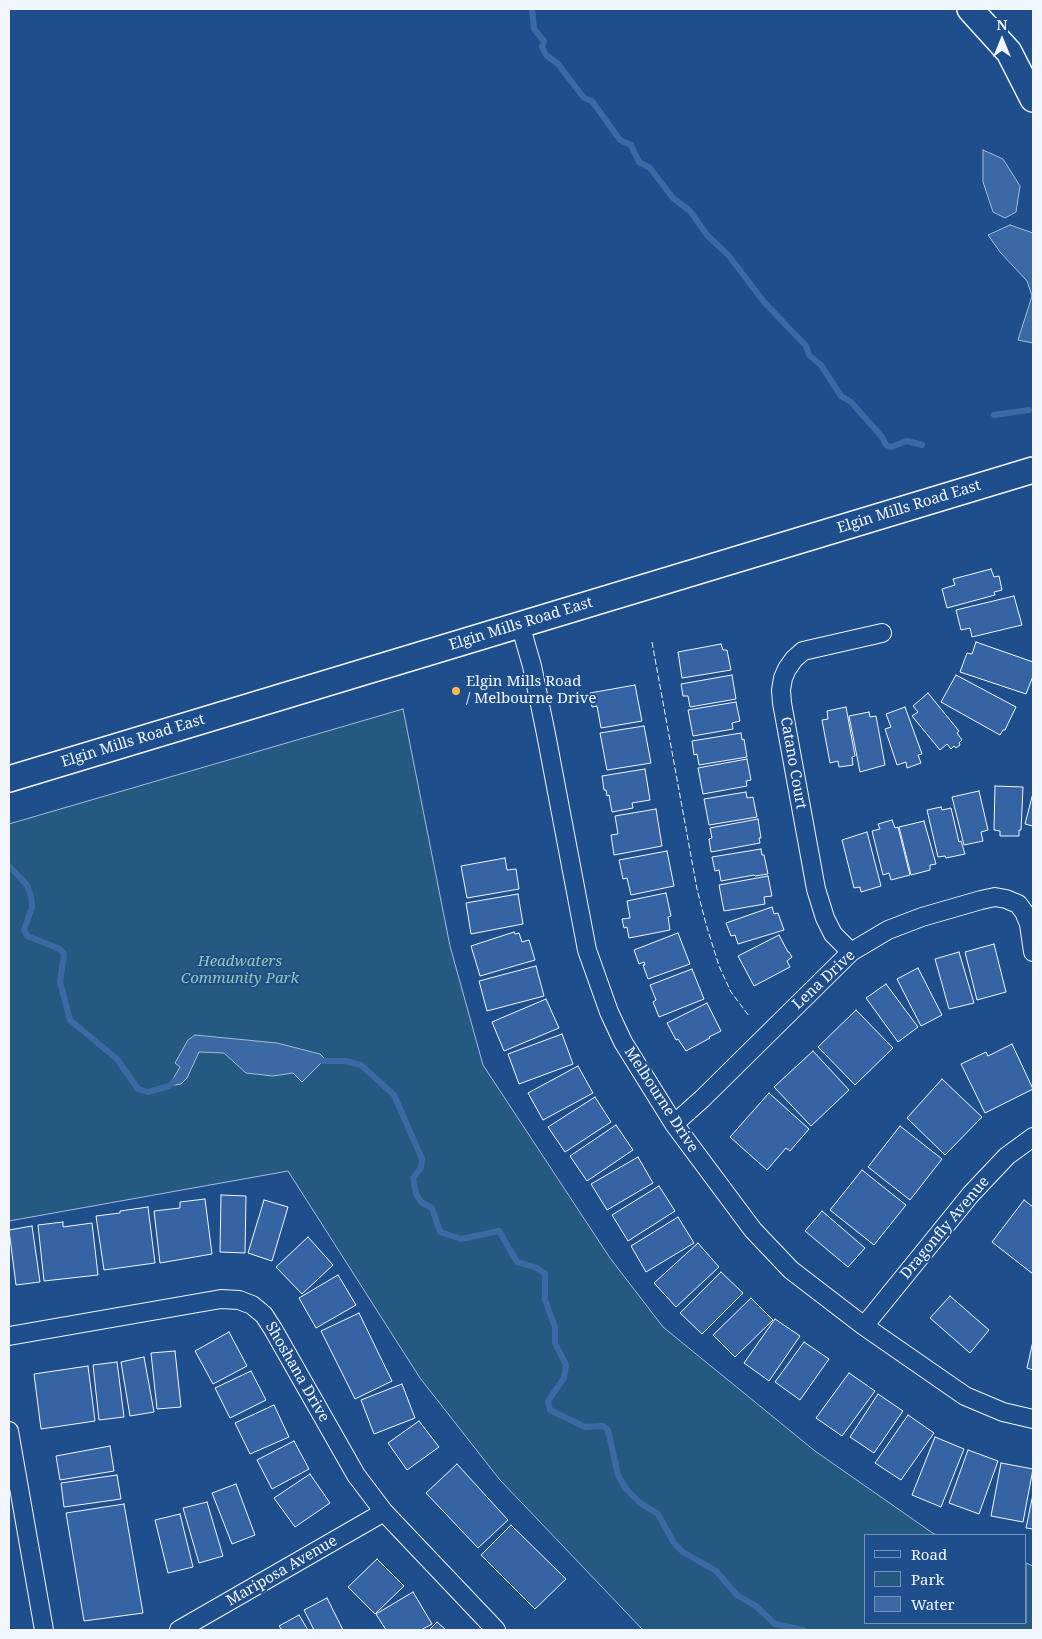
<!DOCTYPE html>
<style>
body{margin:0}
#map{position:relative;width:1042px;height:1639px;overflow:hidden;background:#1f4e8c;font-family:"Noto Serif",serif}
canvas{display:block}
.frame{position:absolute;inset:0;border:10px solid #f2f6ff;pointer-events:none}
.legend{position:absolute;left:864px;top:1534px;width:162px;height:90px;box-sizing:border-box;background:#1f4e8c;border:1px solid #7391ba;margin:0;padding:6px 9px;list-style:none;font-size:15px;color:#f2f6ff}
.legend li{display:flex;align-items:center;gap:10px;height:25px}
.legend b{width:25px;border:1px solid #7391ba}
.north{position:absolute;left:977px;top:15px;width:50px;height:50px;-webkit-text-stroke:4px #1f4e8c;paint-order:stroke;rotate:0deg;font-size:14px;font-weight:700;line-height:20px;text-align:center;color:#f2f6ff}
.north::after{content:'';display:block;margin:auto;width:18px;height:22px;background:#f2f6ff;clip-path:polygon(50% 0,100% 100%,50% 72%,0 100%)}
</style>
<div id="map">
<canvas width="1042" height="1639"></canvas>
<div class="frame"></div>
<ul class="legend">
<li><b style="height:6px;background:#1f4e8c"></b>Road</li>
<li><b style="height:14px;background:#245a82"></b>Park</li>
<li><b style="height:14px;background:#3b69a3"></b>Water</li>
</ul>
<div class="north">N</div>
</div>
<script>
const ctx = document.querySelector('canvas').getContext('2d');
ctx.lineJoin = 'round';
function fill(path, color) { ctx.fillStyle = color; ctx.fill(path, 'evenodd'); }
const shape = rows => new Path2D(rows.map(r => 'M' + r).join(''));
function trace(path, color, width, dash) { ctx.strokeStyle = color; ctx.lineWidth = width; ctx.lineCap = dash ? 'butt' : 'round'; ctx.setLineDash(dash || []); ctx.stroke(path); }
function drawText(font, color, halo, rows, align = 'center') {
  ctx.font = font + ' "Noto Serif",serif'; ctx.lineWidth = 4; ctx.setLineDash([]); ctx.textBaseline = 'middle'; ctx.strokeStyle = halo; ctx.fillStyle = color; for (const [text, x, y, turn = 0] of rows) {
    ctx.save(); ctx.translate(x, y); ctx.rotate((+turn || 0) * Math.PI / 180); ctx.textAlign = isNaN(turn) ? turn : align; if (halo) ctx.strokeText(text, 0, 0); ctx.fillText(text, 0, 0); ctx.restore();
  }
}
const green = shape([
 [403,709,450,946,483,1065,610,1258,663,1327,815,1451,934,1534,939,1535,866,1535,866,1623,1026,1623,1026,1563,1033,1566,1033,1630,643,1630,500,1480,420,1378,288,1171,9,1221,9,824,403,709]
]);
fill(green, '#245a82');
trace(green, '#a8bbd7', 1);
const water = shape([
 [983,150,1003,159,1020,186,1016,212,1005,218,993,212,983,182,983,150],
 [1010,225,1033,233,1033,343,1018,340,1032,296,1027,281,1000,252,988,235,1010,225],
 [195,1035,277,1043,320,1054,324,1058,323,1061,302,1082,293,1073,273,1076,246,1073,224,1053,199,1052,187,1078,181,1084,169,1086,180,1067,175,1063,188,1040,195,1035]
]);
fill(water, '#3b69a3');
trace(water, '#a8bbd7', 1);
trace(shape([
 [532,9,534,29,544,41,542,47,546,55,558,64,584,98,592,101,620,140,631,145,639,162,650,168,673,198,690,211,707,235,729,256,764,302,806,346,809,355,821,365,841,396,851,402,882,437,886,445,891,447,907,441,922,445],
 [994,415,1029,410],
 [9,866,27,885,31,896,32,907,24,930,27,936,60,949,64,954,60,982,70,1020,117,1059,138,1089,148,1092,169,1086,176,1080],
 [315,1059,323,1061,346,1061,361,1065,394,1095,422,1159,421,1168,413,1178,416,1194,421,1202,432,1208,440,1232,461,1239,499,1231,517,1262,537,1268,545,1274,545,1300,555,1327,555,1343,566,1365,564,1378,548,1401,550,1410,585,1427,603,1426,608,1430,618,1475,626,1489,639,1502,658,1514,674,1543,683,1552,716,1571,737,1595,756,1606,775,1624,803,1630]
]), '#3b69a3', 6);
const building = shape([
 [991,569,994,577,999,576,1002,590,994,592,995,595,947,608,942,589,955,585,953,579,991,569],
 [1014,596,1022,625,972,637,970,628,961,630,956,610,1014,596],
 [976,642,1033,662,1033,676,1026,694,960,672,967,653,972,654,976,642],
 [721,644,723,650,727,650,731,670,682,678,678,652,721,644],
 [732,675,736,699,690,707,688,696,683,696,681,684,732,675],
 [956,675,1016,707,1005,730,1003,730,1000,735,941,702,956,675],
 [635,685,642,721,601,728,597,706,592,707,590,693,635,685],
 [928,693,959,731,957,733,962,740,959,743,960,745,956,748,954,746,951,749,947,744,940,750,912,716,918,712,913,706,928,693],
 [736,702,740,721,732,723,733,729,693,736,688,710,736,702],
 [846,707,855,756,852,757,853,765,839,767,838,761,830,763,822,720,828,719,827,711,846,707],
 [905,707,922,754,918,755,921,763,907,768,906,762,897,765,885,729,891,727,886,714,905,707],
 [869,712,870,717,876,716,885,765,860,772,849,716,869,712],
 [644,726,651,763,607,770,600,733,644,726],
 [741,733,742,740,744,739,747,757,699,765,697,754,694,755,692,741,741,733],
 [747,759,751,780,746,781,747,786,703,794,698,768,747,759],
 [645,769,650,800,632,803,633,808,612,812,609,795,607,796,606,790,604,790,602,776,645,769],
 [995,786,1023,787,1021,830,1019,830,1019,836,1000,836,1000,831,994,830,995,786],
 [979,791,988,830,981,832,983,841,964,845,952,797,979,791],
 [746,792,747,798,753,797,757,817,709,825,704,799,746,792],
 [1033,793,1033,826,1025,824,1033,793],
 [941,807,942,810,951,808,959,842,961,841,965,854,946,858,945,856,938,857,927,810,941,807],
 [656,809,662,846,614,855,611,835,618,834,615,816,656,809],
 [758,819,761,838,759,838,760,843,711,852,709,839,712,838,710,828,758,819],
 [892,820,895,828,898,827,910,875,891,880,889,873,883,875,872,831,880,829,878,824,892,820],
 [924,821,936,864,930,865,930,870,911,875,899,827,924,821],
 [867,832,881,886,861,892,860,887,854,888,842,840,867,832],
 [761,849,762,855,764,855,768,874,755,876,754,875,721,881,719,870,715,871,712,857,761,849],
 [667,851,674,886,631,895,627,878,623,879,619,860,667,851],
 [505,858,507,870,516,869,519,889,467,898,461,866,505,858],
 [768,876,772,896,764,897,765,904,724,911,719,885,768,876],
 [666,893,671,916,668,917,670,930,629,938,627,927,624,928,622,919,630,918,627,901,666,893],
 [518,894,523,924,471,934,466,903,518,894],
 [772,907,774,914,778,913,784,930,738,944,735,935,731,936,726,923,772,907],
 [514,932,515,934,519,933,522,942,529,940,535,960,480,976,471,946,514,932],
 [678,933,690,964,648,979,643,965,645,965,644,962,639,964,634,950,678,933],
 [779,935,788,952,789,952,792,957,787,961,790,967,754,986,738,956,779,935],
 [994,944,1006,992,977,1000,965,952,994,944],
 [959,952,974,1003,949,1009,935,959,959,952],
 [536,966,544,996,487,1011,479,981,536,966],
 [918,968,942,1015,921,1026,897,979,918,968],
 [692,969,704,999,659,1017,653,1002,656,1000,650,985,692,969],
 [886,984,918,1027,898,1042,866,998,886,984],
 [546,999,559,1028,504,1051,492,1022,546,999],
 [707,1003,721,1031,709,1037,710,1038,686,1051,678,1039,676,1040,667,1023,707,1003],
 [856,1010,893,1048,855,1085,818,1047,856,1010],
 [562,1034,573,1064,519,1084,508,1054,562,1034],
 [1012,1044,1033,1089,985,1113,961,1064,986,1052,988,1056,1012,1044],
 [813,1051,849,1090,811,1126,774,1087,813,1051],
 [578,1066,593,1093,543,1120,528,1093,578,1066],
 [942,1079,982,1117,945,1155,907,1118,942,1079],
 [769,1093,809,1129,790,1151,786,1148,767,1170,730,1137,769,1093],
 [595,1097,611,1122,565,1152,548,1127,595,1097],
 [616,1125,633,1150,587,1181,570,1156,616,1125],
 [900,1126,942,1159,910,1200,868,1167,900,1126],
 [638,1157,653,1183,607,1210,591,1184,638,1157],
 [862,1170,906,1205,874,1245,830,1210,862,1170],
 [659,1186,675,1211,628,1241,612,1215,659,1186],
 [221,1195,246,1196,245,1253,220,1252,221,1195],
 [205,1199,212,1254,160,1263,154,1211,180,1208,180,1202,205,1199],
 [264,1200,288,1207,272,1261,248,1253,264,1200],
 [1024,1200,1033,1207,1033,1274,992,1242,1024,1200],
 [148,1207,155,1263,104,1270,96,1216,120,1213,120,1211,148,1207],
 [822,1211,865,1248,848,1267,805,1231,822,1211],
 [678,1217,694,1243,646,1272,631,1246,678,1217],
 [63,1222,63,1227,92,1223,98,1275,44,1281,38,1225,63,1222],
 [32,1226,40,1282,16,1285,9,1230,32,1226],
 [308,1237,333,1265,302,1294,276,1267,308,1237],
 [698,1243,719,1267,676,1307,654,1283,698,1243],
 [721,1272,743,1293,702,1334,680,1313,721,1272],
 [338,1275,356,1305,316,1328,299,1298,338,1275],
 [950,1296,989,1330,970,1353,930,1318,950,1296],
 [751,1298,773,1320,735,1357,713,1335,751,1298],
 [359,1313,392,1381,355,1399,321,1331,359,1313],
 [775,1319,800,1336,769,1381,744,1363,775,1319],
 [229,1332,247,1366,213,1384,195,1351,229,1332],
 [1033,1341,1033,1370,1027,1368,1033,1341],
 [804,1342,829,1359,800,1400,775,1382,804,1342],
 [175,1351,181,1407,157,1409,151,1353,175,1351],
 [144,1357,154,1412,130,1416,121,1362,144,1357],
 [117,1362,124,1417,99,1420,93,1365,117,1362],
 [88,1366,95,1421,41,1429,34,1374,88,1366],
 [251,1371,266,1400,230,1418,215,1388,251,1371],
 [849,1373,875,1391,842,1436,816,1418,849,1373],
 [402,1384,415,1418,374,1434,361,1400,402,1384],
 [878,1394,903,1411,874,1453,850,1437,878,1394],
 [274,1405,289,1437,250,1454,235,1423,274,1405],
 [908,1415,934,1433,901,1480,875,1463,908,1415],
 [419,1421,439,1447,407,1470,388,1443,419,1421],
 [935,1437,964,1449,941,1507,912,1495,935,1437],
 [294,1441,309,1469,272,1489,257,1460,294,1441],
 [110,1446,114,1471,60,1480,56,1456,110,1446],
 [968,1450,998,1461,979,1514,949,1503,968,1450],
 [1001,1463,1033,1469,1023,1522,991,1516,1001,1463],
 [457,1464,508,1520,478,1548,426,1493,457,1464],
 [310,1474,330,1503,295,1527,274,1498,310,1474],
 [117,1475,121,1499,64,1507,61,1483,117,1475],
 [236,1484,255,1535,232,1544,212,1493,236,1484],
 [1033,1494,1033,1529,1026,1528,1033,1494],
 [207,1502,223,1556,199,1563,183,1508,207,1502],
 [124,1504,143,1613,84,1621,66,1513,124,1504],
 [180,1514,193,1567,168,1573,155,1520,180,1514],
 [511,1525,566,1579,535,1609,481,1555,511,1525],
 [377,1559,404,1586,375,1614,348,1587,377,1559],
 [413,1592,432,1624,421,1630,386,1630,376,1614,413,1592],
 [327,1598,343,1630,314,1630,304,1610,327,1598],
 [299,1615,308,1630,282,1630,279,1626,299,1615],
 [437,1622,446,1630,429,1630,437,1622]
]);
fill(building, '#3563a3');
trace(building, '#f2f6ff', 1);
const street = shape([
 [520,624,532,666,546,734,587,950,609,1012,623,1042,674,1124,753,1230,791,1270,864,1326,965,1396,1003,1412,1033,1419],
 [851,952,833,934,825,918,816,889,782,703,781,690,783,678,787,669,794,659,803,651,882,633],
 [674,1124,702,1099,851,952,888,930,922,917,981,900,995,897,1006,899,1018,904,1024,912,1029,924,1033,952],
 [864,1326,971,1194,1007,1156,1033,1137],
 [9,1336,221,1299,239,1300,252,1305,264,1315,273,1329,356,1475,384,1512,496,1630],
 [9,1431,44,1630],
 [179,1630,384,1512]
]);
const secondary = shape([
 [970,9,1009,52,1033,99],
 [9,779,1033,470]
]);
trace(street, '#f2f6ff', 20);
trace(secondary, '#f2f6ff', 28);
trace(street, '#1f4e8c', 18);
trace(secondary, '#1f4e8c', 25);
trace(shape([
 [652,642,697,889,706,924,719,966,731,992,749,1016]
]), '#f2f6ff', 1, [6, 2.5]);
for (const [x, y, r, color] of [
 [456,691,5,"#ffb74d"]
]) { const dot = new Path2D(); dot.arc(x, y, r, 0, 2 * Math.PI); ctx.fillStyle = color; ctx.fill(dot); trace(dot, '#1f4e8c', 2); }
drawText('15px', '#f2f6ff', '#1f4e8c', [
 ["Elgin Mills Road East",909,507,-17],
 ["Elgin Mills Road East",521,624,-17],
 ["Elgin Mills Road East",133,741,-17],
 ["Catano Court",793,763,80],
 ["Lena Drive",824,980,-43],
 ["Melbourne Drive",661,1100,57],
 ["Dragonfly Avenue",945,1228,-50],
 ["Shoshana Drive",297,1372,60],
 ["Mariposa Avenue",282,1571,-30]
]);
drawText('15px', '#f2f6ff', '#1f4e8c', [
 ["Elgin Mills Road",466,682],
 ["/ Melbourne Drive",466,699]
], 'left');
drawText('italic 15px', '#97c8a6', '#1f4e8c', [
 ["Headwaters",240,962],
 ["Community Park",240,979]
]);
</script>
